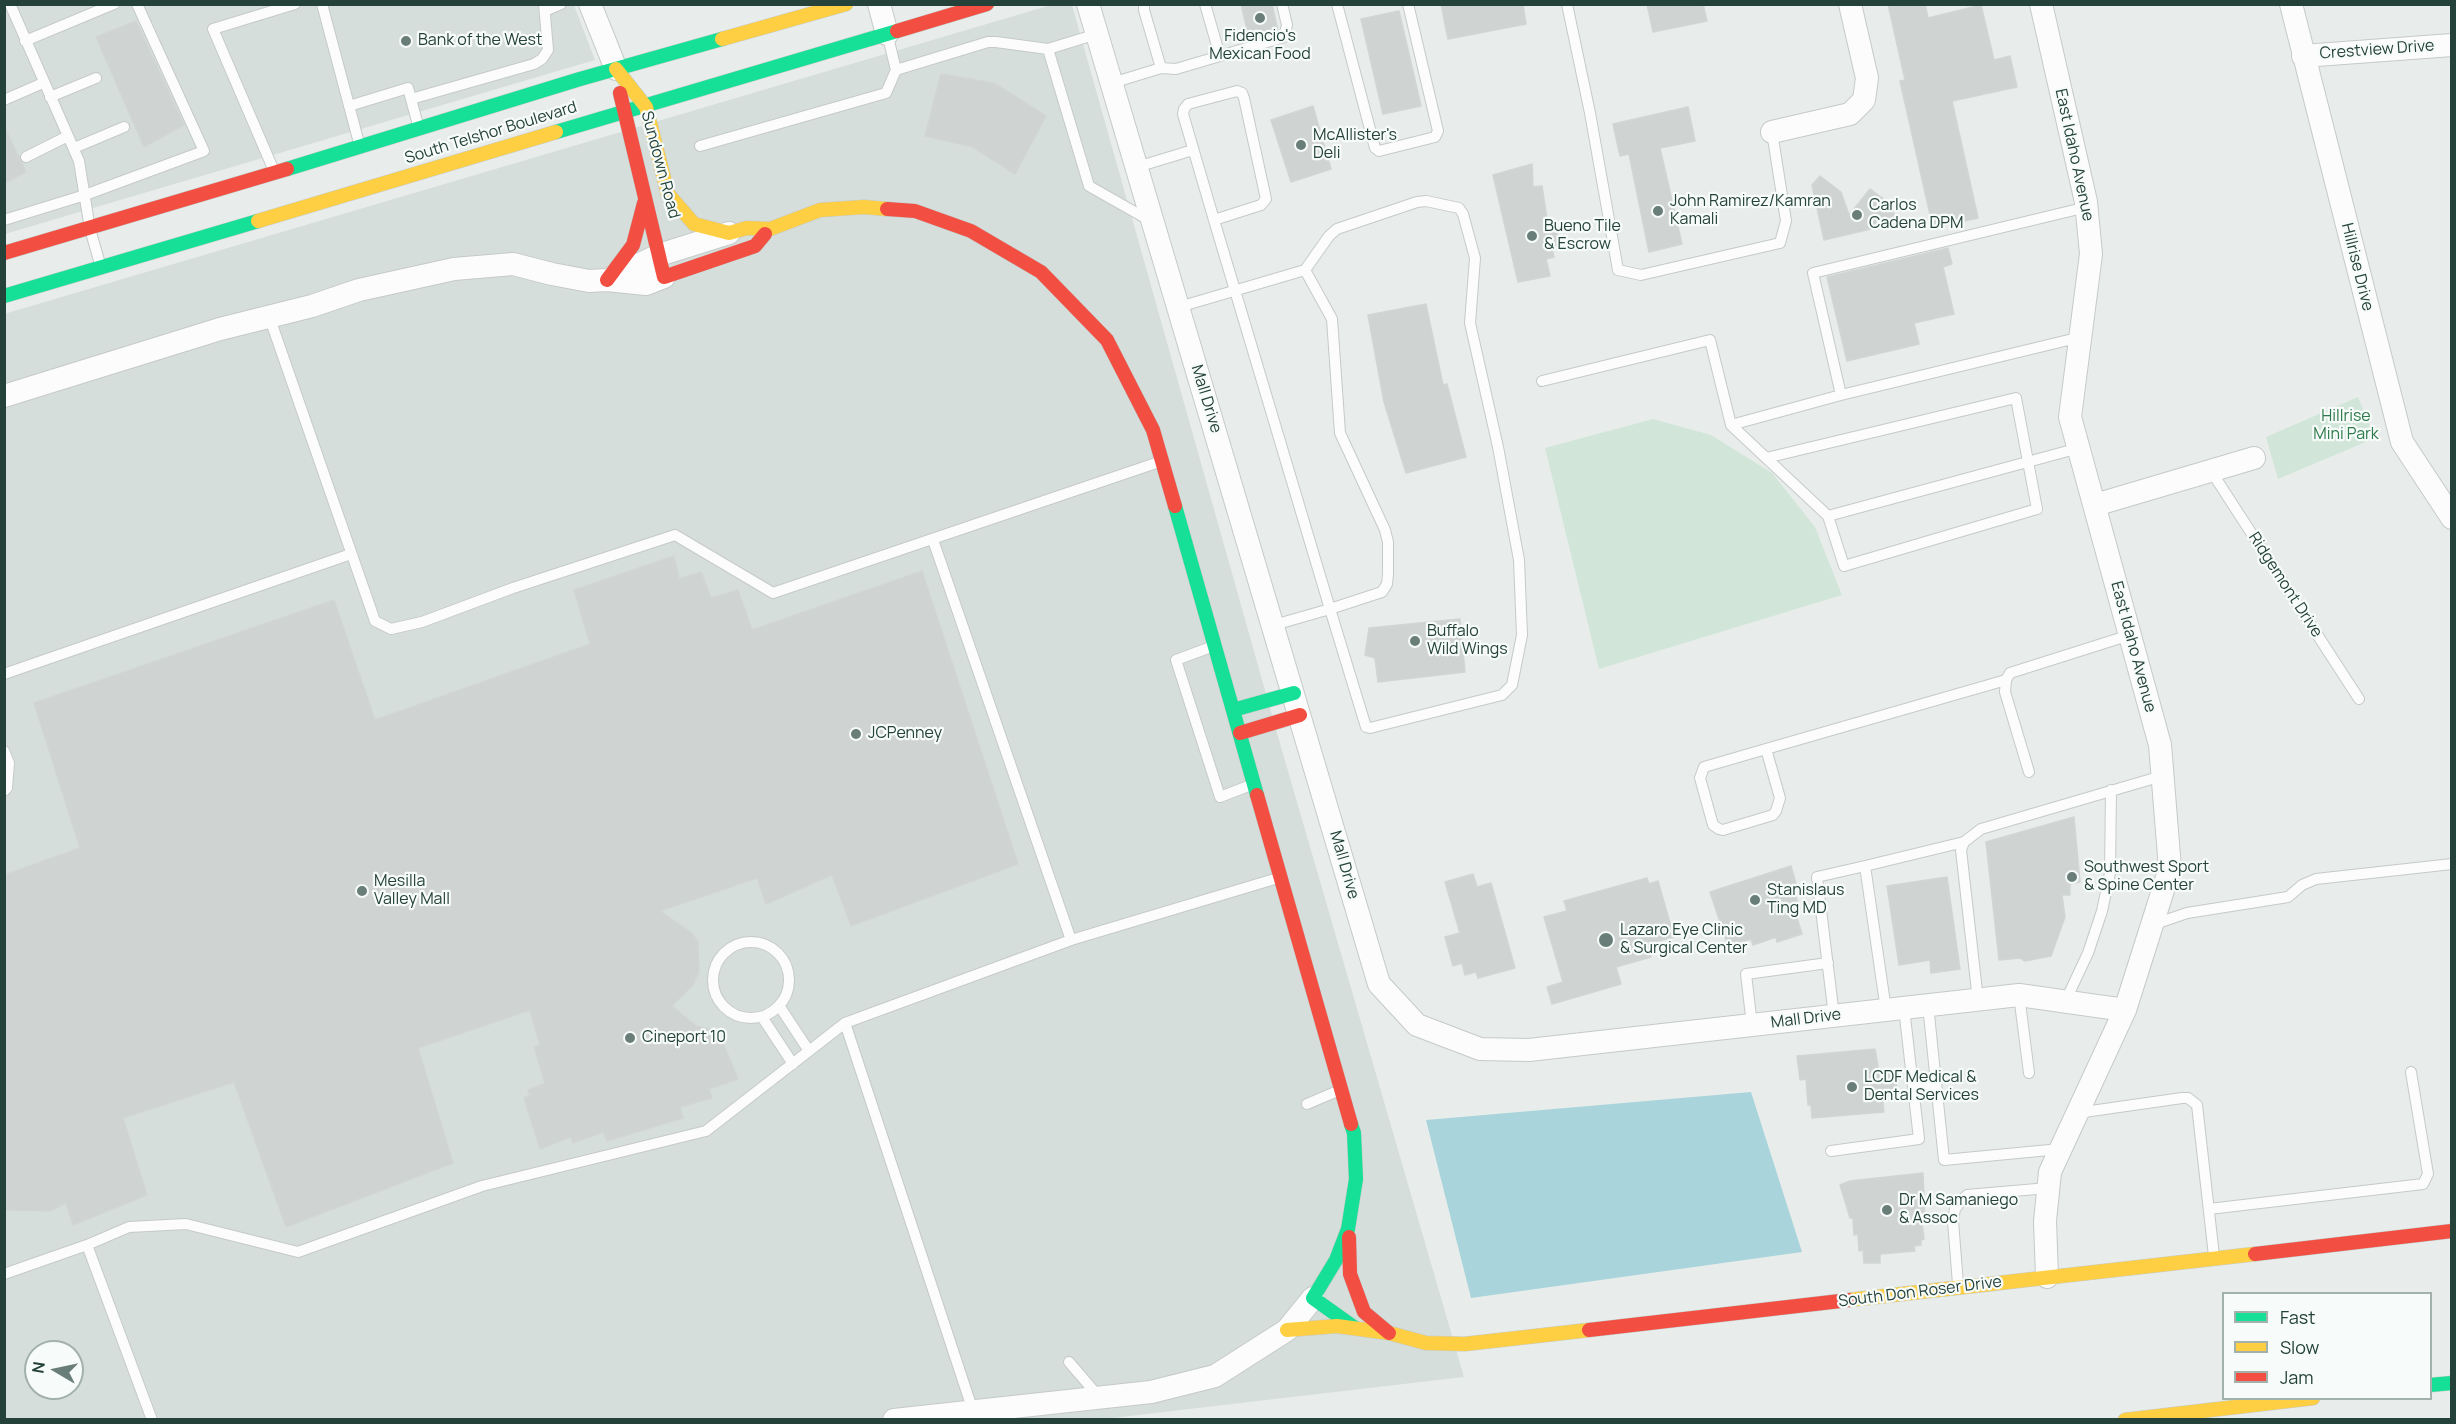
<!DOCTYPE html>
<style>
body{margin:0}
#map{position:relative;width:2456px;height:1424px;overflow:hidden;background:#e8edeb;font-family:Manrope,sans-serif}
canvas{display:block}
.frame{position:absolute;inset:0;border:6px solid #24423a;pointer-events:none}
.legend{position:absolute;left:2222px;top:1292px;width:210px;height:108px;box-sizing:border-box;background:#f7fbf9;border:2px solid #a3b1ad;margin:0;padding:8px 10px;list-style:none;font-size:18px;color:#24423a}
.legend li{display:flex;align-items:center;gap:12px;height:30px}
.legend b{width:30px;border:2px solid #a3b1ad}
.north{position:absolute;left:24px;top:1340px;width:60px;height:60px;box-sizing:border-box;background:#f7fbf9;border:2px solid #a3b1ad;border-radius:50%;rotate:279deg;font-size:16px;font-weight:700;line-height:24px;text-align:center;color:#24423a}
.north::after{content:'';display:block;margin:auto;width:21px;height:27px;background:#697e78;clip-path:polygon(50% 0,100% 100%,50% 72%,0 100%)}
</style>
<div id="map">
<canvas width="2456" height="1424"></canvas>
<div class="frame"></div>
<ul class="legend">
<li><b style="height:8px;background:#16e098"></b>Fast</li>
<li><b style="height:8px;background:#ffcf43"></b>Slow</li>
<li><b style="height:8px;background:#f24e42"></b>Jam</li>
</ul>
<div class="north">N</div>
</div>
<script>
const ctx = document.querySelector('canvas').getContext('2d');
ctx.lineJoin = 'round';
function fill(path, color) { ctx.fillStyle = color; ctx.fill(path, 'evenodd'); }
const shape = rows => new Path2D(rows.map(r => 'M' + r).join(''));
function trace(path, color, width, dash) { ctx.strokeStyle = color; ctx.lineWidth = width; ctx.lineCap = dash ? 'butt' : 'round'; ctx.setLineDash(dash || []); ctx.stroke(path); }
function drawText(font, color, halo, rows, align = 'center') {
  ctx.font = font + ' Manrope,sans-serif'; ctx.lineWidth = 4.5; ctx.setLineDash([]); ctx.textBaseline = 'middle'; ctx.strokeStyle = halo; ctx.fillStyle = color; for (const [text, x, y, turn = 0] of rows) {
    ctx.save(); ctx.translate(x, y); ctx.rotate((+turn || 0) * Math.PI / 180); ctx.textAlign = isNaN(turn) ? turn : align; if (halo) ctx.strokeText(text, 0, 0); ctx.fillText(text, 0, 0); ctx.restore();
  }
}
fill(shape([
 [5,5,574,5,595,60,5,234],
 [1051,5,1072,5,1279,740,1464,1377,1095,1420,5,1419,4,314],
 [36,1352,72,1352,72,1388,36,1388]
]), '#d6dedb');
fill(shape([
 [2358,397,2375,438,2278,479,2266,437],
 [1653,419,1711,435,1772,473,1815,527,1842,595,1599,669,1545,448]
]), '#d1e6d8');
fill(shape([
 [1751,1092,1802,1252,1471,1298,1426,1120]
]), '#a9d4db');
const building = shape([
 [1241,4,1272,4,1278,31,1249,38,1241,4],
 [1441,4,1523,4,1526,24,1448,39,1441,4],
 [1647,4,1703,4,1707,21,1653,32,1647,4],
 [1888,4,1925,4,1928,18,1981,5,1994,60,2010,56,2017,87,1952,101,1978,218,1933,228,1900,81,1905,80,1888,4],
 [1399,11,1421,106,1383,114,1361,19,1399,11],
 [136,21,184,125,144,147,96,37,136,21],
 [941,74,994,83,1046,116,1015,174,973,147,925,136,941,74],
 [1313,106,1331,169,1291,182,1271,120,1313,106],
 [1688,107,1695,141,1660,148,1682,244,1649,252,1629,154,1620,156,1613,124,1688,107],
 [4,126,26,172,4,183,4,126],
 [1532,164,1533,187,1542,186,1548,225,1555,223,1560,246,1552,247,1554,257,1546,259,1550,276,1518,282,1493,175,1532,164],
 [1820,176,1841,192,1849,215,1870,189,1892,205,1896,223,1824,240,1812,185,1820,176],
 [1948,248,1952,264,1943,267,1954,314,1914,323,1919,344,1847,361,1827,277,1948,248],
 [1426,304,1443,385,1447,384,1466,457,1406,473,1384,402,1368,315,1426,304],
 [674,556,679,579,701,572,711,598,738,590,752,630,922,571,1018,864,851,926,832,875,766,904,757,878,660,911,692,933,698,942,699,972,693,985,672,1006,696,1026,718,1031,738,1079,709,1089,712,1098,680,1107,683,1118,607,1141,603,1132,573,1143,570,1137,540,1149,524,1098,530,1095,528,1090,545,1083,534,1047,540,1045,530,1010,418,1048,453,1163,286,1227,234,1082,123,1118,147,1195,73,1225,66,1203,50,1211,4,1210,4,875,80,848,34,703,334,600,375,720,590,644,574,590,674,556],
 [1460,619,1465,672,1378,682,1375,658,1365,655,1369,628,1460,619],
 [2074,817,2080,882,2070,884,2070,895,2062,895,2065,917,2051,956,2025,961,2020,958,1999,960,1986,842,2074,817],
 [1791,866,1797,887,1793,888,1800,909,1795,911,1802,934,1777,942,1776,937,1753,945,1751,939,1728,946,1710,892,1791,866],
 [1473,874,1477,887,1491,883,1515,968,1478,978,1476,972,1465,975,1462,963,1453,966,1445,937,1460,933,1445,882,1473,874],
 [1947,877,1960,969,1931,973,1930,960,1899,965,1887,886,1947,877],
 [1647,878,1649,884,1658,881,1674,937,1648,944,1651,957,1616,967,1621,984,1552,1004,1547,987,1563,982,1544,917,1567,911,1564,901,1647,878],
 [1875,1049,1879,1072,1896,1071,1897,1094,1882,1095,1884,1112,1812,1118,1811,1105,1808,1105,1806,1079,1800,1080,1797,1056,1875,1049],
 [1923,1173,1925,1223,1922,1223,1924,1239,1921,1240,1921,1245,1914,1246,1915,1251,1880,1254,1880,1263,1864,1263,1863,1250,1859,1251,1858,1234,1854,1235,1853,1218,1850,1218,1840,1185,1850,1181,1923,1173]
]);
fill(building, '#cfd4d2');
trace(building, '#d1d6d4', 1.5);
const lane = shape([
 [10,4,79,161,90,229,100,264],
 [322,4,359,143],
 [1144,4,1144,10,1161,68],
 [1205,4,1220,56],
 [1337,4,1375,148,1379,151,1435,137,1438,131,1408,4],
 [1567,4,1590,113,1618,270,1641,275,1780,243,1786,221,1772,132],
 [545,11,561,4],
 [888,37,896,70,988,42,996,42,1048,49,1097,34],
 [25,41,114,4],
 [1048,49,1089,186,1149,220],
 [1112,83,1161,68,1176,69,1284,37,1287,25,1282,4],
 [50,97,96,78],
 [411,99,534,64,542,59,548,50,544,4],
 [4,100,43,83],
 [349,106,408,88,418,125],
 [700,146,886,93,896,70],
 [74,148,124,127],
 [26,157,68,136],
 [1137,167,1193,150],
 [274,171,213,29,295,4],
 [4,220,85,195,204,151,137,4],
 [1214,220,1261,205,1266,199,1244,98,1242,93,1237,91,1188,104,1184,109,1183,114,1214,220,1330,609,1382,592,1387,584,1388,574,1388,542,1385,530,1340,433,1332,319,1305,270],
 [1179,307,1305,270,1329,236,1337,229,1417,202,1426,201,1459,208,1463,214,1475,258,1470,323,1498,447,1519,560,1522,635,1512,685,1502,695,1370,728,1366,727,1330,609,1274,625],
 [269,316,375,621,391,629,422,622,513,588,675,535,773,593,1159,462],
 [2081,337,1841,395,1813,273,2087,207],
 [1542,381,1710,340,1731,425,1841,395],
 [1731,425,1828,516,2079,448],
 [1766,458,2016,398,2037,509,1844,566,1828,516],
 [2211,471,2359,699],
 [933,540,1071,940],
 [1211,647,1176,660,1220,797,1251,785],
 [4,674,351,554],
 [1766,749,1780,798,1776,811,1773,815,1723,830,1719,829,1713,825,1700,778,1704,767,1766,749,2006,680],
 [4,751,9,763,7,788,4,791],
 [2029,772,2005,692,2006,680,2010,673,2130,635],
 [2152,925,2187,913,2288,897,2302,885,2316,879,2452,864],
 '713 980a38 38 0 1 1 76 0a38 38 0 1 1-76 0Z',
 [2019,995,2029,1073],
 [1978,1000,1961,850,1964,842,1981,829,2162,776],
 [2065,1002,2088,953,2102,911,2110,873,2111,790],
 [1928,1005,1944,1160,2060,1149],
 [780,1007,809,1051],
 [1886,1010,1865,866,1964,842],
 [1834,1016,1817,877,1865,866],
 [762,1017,793,1064],
 [845,1023,973,1411],
 [1752,1025,1746,974,1828,963],
 [1913,1087,1936,1083],
 [1307,1104,1340,1090],
 [2077,1113,2182,1098,2188,1098,2197,1105,2214,1256],
 [1831,1151,1919,1139,1904,1008],
 [2209,1209,2423,1184,2428,1174,2411,1072],
 [87,1245,152,1420],
 [4,1274,87,1245,129,1227,186,1224,298,1252,482,1186,706,1131,845,1023,1071,940,1278,878],
 [1958,1284,1953,1221,1955,1209,1961,1201,1967,1195,2048,1188],
 [1069,1362,1099,1397]
]);
const street = shape([
 [590,4,616,69],
 [879,4,887,34],
 [1088,4,1379,984,1417,1025,1480,1049,1529,1050,2019,995,2125,1010],
 [2041,4,2086,202,2091,254,2070,417,2160,745,2170,868,2125,1010,2050,1172,2045,1221,2047,1277],
 [2291,4,2402,442,2452,518],
 [2303,56,2452,45],
 [1772,132,1850,114,1864,100,1867,78,1850,4],
 [613,277,659,255,729,233],
 [4,396,220,329,312,306,359,290,454,269,513,264,552,274,589,281,607,280,646,284,664,277],
 [2095,505,2254,458],
 [894,1420,1151,1392,1215,1376,1287,1330,1313,1298]
]);
const fast = shape([
 [556,132,897,31],
 [287,169,580,79,722,39],
 [4,296,258,221],
 [1175,506,1257,795],
 [1233,710,1294,693],
 [1351,1124,1354,1133,1356,1179,1348,1229,1336,1260,1313,1298,1355,1328],
 [2430,1385,2452,1383]
]);
const slow = shape([
 [722,39,846,4],
 [616,69,646,107,668,194,694,224,729,233,747,228,770,229,820,210,864,207,887,209],
 [258,221,556,132],
 [1849,1300,2255,1254],
 [1287,1330,1337,1326,1389,1333,1426,1343,1465,1344,1589,1330],
 [2125,1420,2313,1398]
]);
const jam = shape([
 [897,31,987,4],
 [620,93,664,277,755,246,765,234],
 [887,209,915,211,971,231,1041,272,1107,340,1153,430,1175,506],
 [4,253,287,169],
 [607,280,633,245,644,203],
 [1240,733,1300,715],
 [1257,795,1351,1124],
 [1349,1237,1350,1274,1364,1312,1389,1333],
 [2255,1254,2452,1231],
 [1589,1330,1849,1300]
]);
trace(lane, '#c5cac8', 12);
trace(street, '#c5cac8', 24);
trace(fast, '#c3cbc8', 15);
trace(slow, '#c3cbc8', 15);
trace(jam, '#c3cbc8', 15);
trace(lane, '#fcfcfc', 10);
trace(street, '#fcfcfc', 22);
trace(fast, '#16e098', 14);
trace(slow, '#ffcf43', 14);
trace(jam, '#f24e42', 14);
for (const [x, y, r, color] of [
 [1260,18,6,"#697e78"],
 [406,41,6,"#697e78"],
 [1301,145,6,"#697e78"],
 [1658,211,6,"#697e78"],
 [1857,215,6,"#697e78"],
 [1532,236,6,"#697e78"],
 [1415,641,6,"#697e78"],
 [856,734,6,"#697e78"],
 [2072,877,6,"#697e78"],
 [362,891,6,"#697e78"],
 [1755,900,6,"#697e78"],
 [1606,940,8,"#697e78"],
 [630,1038,6,"#697e78"],
 [1852,1087,6,"#697e78"],
 [1887,1210,6,"#697e78"]
]) { const dot = new Path2D(); dot.arc(x, y, r, 0, 2 * Math.PI); ctx.fillStyle = color; ctx.fill(dot); trace(dot, '#f7fbf9', 2); }
drawText('16px', '#24423a', '#f7fbf9', [
 ["Fidencio's",1260,37,"center"],
 ["Mexican Food",1260,55,"center"],
 ["Bank of the West",418,41],
 ["McAllister's",1313,136],
 ["Deli",1313,154],
 ["John Ramirez/Kamran",1670,202],
 ["Kamali",1670,220],
 ["Carlos",1869,206],
 ["Cadena DPM",1869,224],
 ["Bueno Tile",1544,227],
 ["& Escrow",1544,245],
 ["Buffalo",1427,632],
 ["Wild Wings",1427,650],
 ["JCPenney",868,734],
 ["Southwest Sport",2084,868],
 ["& Spine Center",2084,886],
 ["Mesilla",374,882],
 ["Valley Mall",374,900],
 ["Stanislaus",1767,891],
 ["Ting MD",1767,909],
 ["Lazaro Eye Clinic",1620,931],
 ["& Surgical Center",1620,949],
 ["Cineport 10",642,1038],
 ["LCDF Medical &",1864,1078],
 ["Dental Services",1864,1096],
 ["Dr M Samaniego",1899,1201],
 ["& Assoc",1899,1219]
], 'left');
drawText('16px', '#24423a', '#f7fbf9', [
 ["Crestview Drive",2377,50,-4],
 ["South Telshor Boulevard",491,133,-17],
 ["East Idaho Avenue",2074,155,78],
 ["Sundown Road",660,165,75],
 ["Hillrise Drive",2357,267,76],
 ["Mall Drive",1206,399,73],
 ["Ridgemont Drive",2285,585,57],
 ["East Idaho Avenue",2133,647,75],
 ["Mall Drive",1344,865,74],
 ["Mall Drive",1806,1019,-7],
 ["South Don Roser Drive",1920,1292,-7]
]);
drawText('16px', '#2d7a4b', '#f7fbf9', [
 ["Hillrise",2346,417],
 ["Mini Park",2346,435]
]);
</script>
